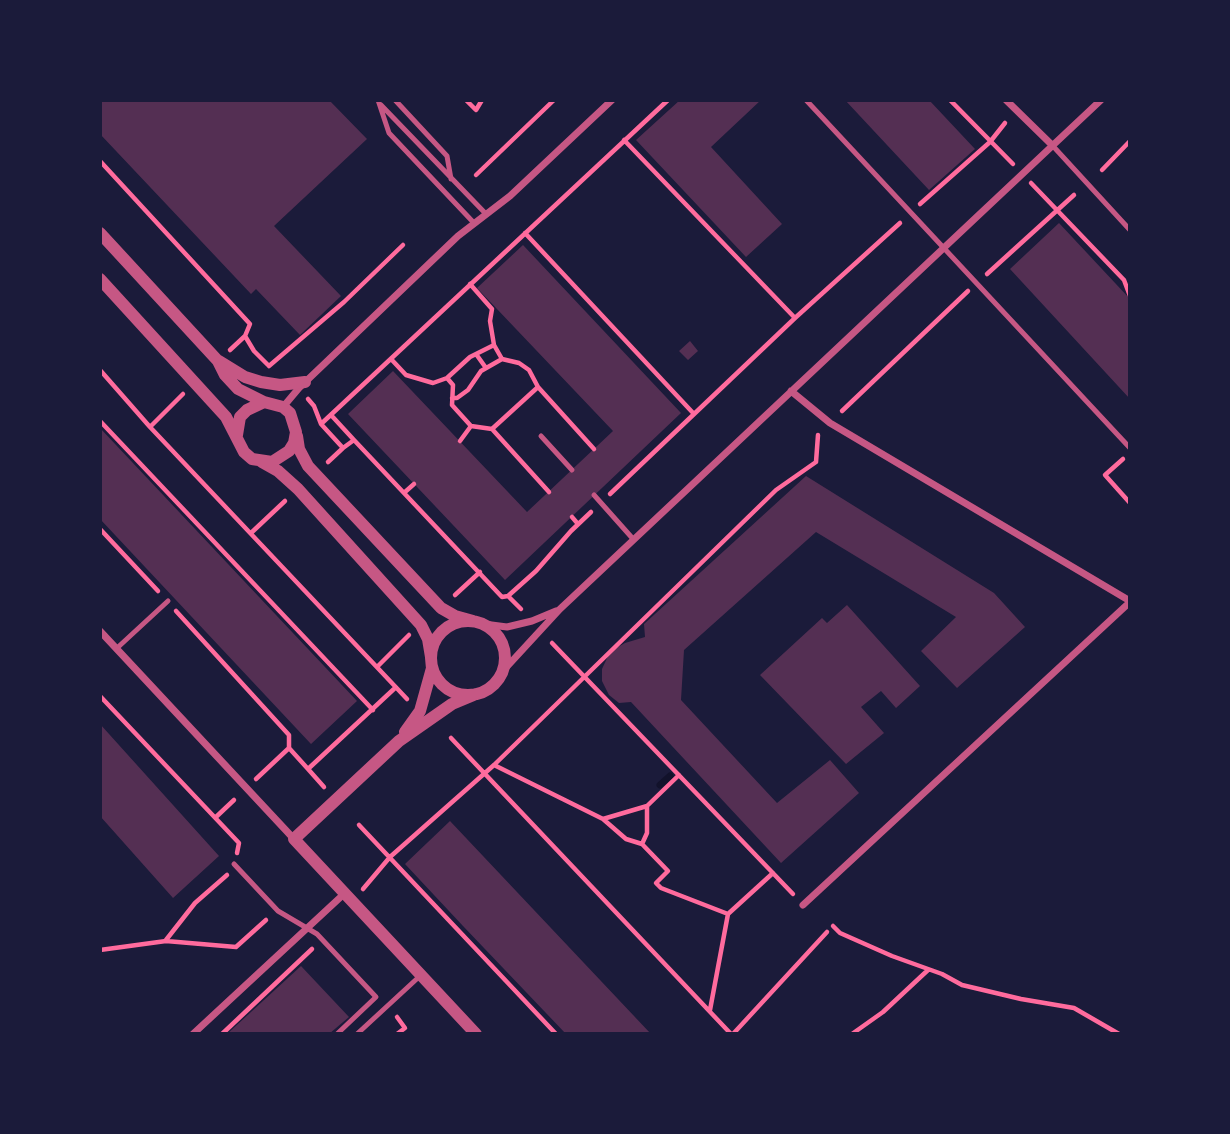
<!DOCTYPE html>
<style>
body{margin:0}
#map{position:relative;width:1230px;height:1134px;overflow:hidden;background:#1b1b3a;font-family:Spectral,serif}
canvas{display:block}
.frame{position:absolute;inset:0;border:102px solid #1b1b3a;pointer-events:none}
</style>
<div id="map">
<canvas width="1230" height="1134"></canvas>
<div class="frame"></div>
</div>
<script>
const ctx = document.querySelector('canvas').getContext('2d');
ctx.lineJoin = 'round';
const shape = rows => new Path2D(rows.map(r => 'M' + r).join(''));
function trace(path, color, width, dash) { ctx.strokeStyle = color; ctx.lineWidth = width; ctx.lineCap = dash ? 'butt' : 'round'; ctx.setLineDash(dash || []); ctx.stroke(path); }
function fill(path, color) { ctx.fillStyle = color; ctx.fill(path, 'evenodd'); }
trace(shape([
 [660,785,670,776]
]), '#12122b', 7);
fill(shape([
 [100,100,329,100,367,139,274,226,341,296,300,335,256,289,251,294,100,134],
 [680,100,761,100,711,147,782,224,746,257,636,140],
 [845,100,929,100,975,149,929,190],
 [1059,223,1130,299,1130,399,1010,269],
 [523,245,681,413,505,580,348,414,393,371,527,512,613,431,477,288],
 [690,341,698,351,688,360,679,351],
 [100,428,357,701,311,744,100,519],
 [806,476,994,593,1025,627,957,688,921,651,956,617,816,532,684,650,681,700,777,803,830,760,859,793,781,863,631,702,619,703,609,695,602,681,602,669,608,656,616,648,625,643,645,637,644,624],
 [847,605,920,686,896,708,881,691,861,707,884,733,846,764,760,675,822,618,827,623],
 [100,724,219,856,173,898,100,816],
 [450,821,651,1034,566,1034,463,926,405,864],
 [301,966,349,1017,329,1034,227,1034]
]), '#542f53');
trace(shape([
 [466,100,476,110,482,100],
 [950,100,1013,164],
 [624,140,795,318],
 [100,161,250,324,245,336,230,350],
 [1102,170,1130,141],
 [476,175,554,100],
 [1031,183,1124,280,1130,296],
 [920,204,990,142,1005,123],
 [525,233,694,414],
 [987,274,1074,195],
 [470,284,492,309,490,321,494,345,502,359,519,363,529,370,538,387],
 [245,336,254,351,268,365],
 [476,354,486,368],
 [391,359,406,375,433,383,447,378,453,385,452,405,471,426,492,429],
 [269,366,344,302,403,245],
 [100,370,150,427,407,699],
 [447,378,470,357,494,345],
 [452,398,457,398,468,390,481,371,502,359],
 [308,399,314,406,321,424,343,448,328,462],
 [842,411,968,291],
 [331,415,354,440],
 [100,421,373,710],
 [321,424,668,100],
 [150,427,183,394],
 [460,441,471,426],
 [343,448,354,440,502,597,508,596,521,609],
 [1123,459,1105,475,1130,503],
 [405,492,414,484],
 [549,492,492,429,538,387,594,449],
 [610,494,795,318,900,223],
 [572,517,578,524],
 [100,529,158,591],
 [251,533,285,501],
 [455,595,480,572],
 [508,596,536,571,571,531,591,512],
 [176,611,289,735,289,748],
 [552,643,793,894],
 [377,667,409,635],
 [100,696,239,843,237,853],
 [451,738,731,1034],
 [494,765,603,819,647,806,679,775],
 [308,769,324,787],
 [256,779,289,748,308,769,395,688],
 [647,806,647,833,642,844,668,871,656,883,661,888,728,914],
 [216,817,234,800],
 [603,819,626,839,642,844],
 [359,825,556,1034],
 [363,889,390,857,494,765,776,490,816,462,818,435],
 [833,926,840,933,892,956,942,974,962,985,1021,999,1074,1008,1119,1034],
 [166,940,195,903,227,875],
 [100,950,166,941,236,947,266,920],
 [710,1010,728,914,773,873],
 [397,1017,405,1028,397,1034],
 [222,1034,312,949],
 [733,1034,827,932],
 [852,1034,883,1012,928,970]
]), '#ff6b9d', 4.5);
trace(shape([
 [378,100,389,133,474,223],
 [395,100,447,156,451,179],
 [806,100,1130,448],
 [381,105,486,214],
 [1052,145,1130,230],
 [541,436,572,470],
 [594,495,634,540],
 [116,649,168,601],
 [234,864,278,911,317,934,376,997,337,1034],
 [357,1034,421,975]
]), '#c65784', 5);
trace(shape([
 [1006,100,1052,145],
 [791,391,830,423,1130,601],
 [283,407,299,388,458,236,510,196,612,100],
 [484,624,507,627,532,621,556,611],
 [100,631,294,839],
 [502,672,560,609,1101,100],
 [803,905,1130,602],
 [193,1034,345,893]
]), '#c65784', 7);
trace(shape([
 [100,233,218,361,225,375,238,389,264,402],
 [100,279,226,417,244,452,252,459,272,462,289,451,294,443,296,432,290,413,283,407,264,402,247,410,240,417,237,435],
 [219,361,245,377,261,382,280,385,305,382],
 [297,436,299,449,308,466,441,608,455,616,473,621],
 [262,462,278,471,298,489,421,625,428,639,431,657],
 '431 658a37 37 0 1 1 74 0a37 37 0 1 1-74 0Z',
 [405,732,420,711,432,668],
 [476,1034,294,839,399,741,452,704,476,694]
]), '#c65784', 12);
</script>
